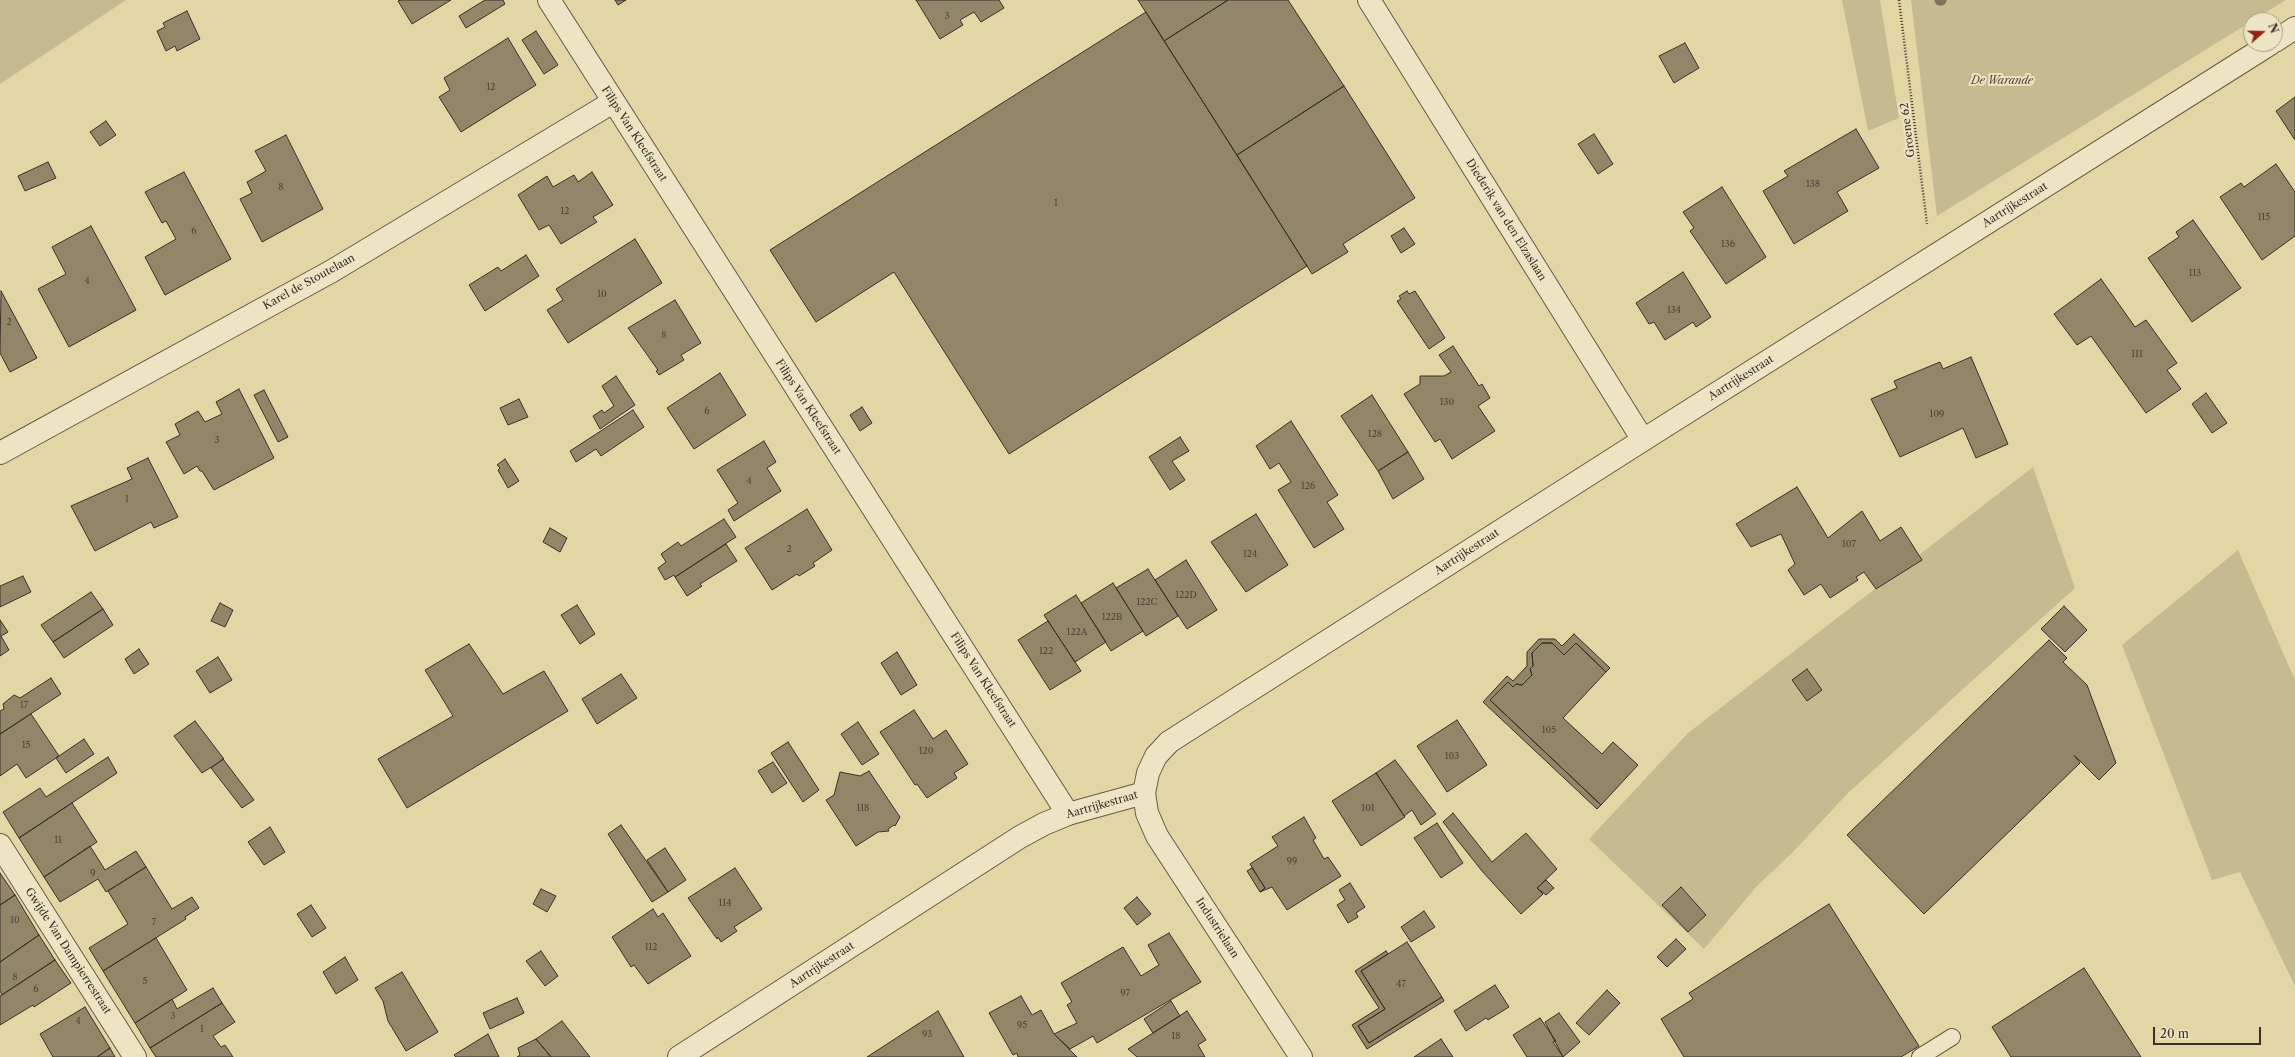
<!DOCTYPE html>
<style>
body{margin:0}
#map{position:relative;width:2295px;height:1057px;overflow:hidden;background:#e3d6a5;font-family:"Libre Caslon Text",serif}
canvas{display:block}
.north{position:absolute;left:2243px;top:12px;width:40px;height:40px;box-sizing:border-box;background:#ede4c4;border:1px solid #a69c86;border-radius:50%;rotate:70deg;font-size:11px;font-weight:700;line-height:16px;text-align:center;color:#3b2f29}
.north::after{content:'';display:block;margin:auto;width:14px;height:18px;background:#8f2418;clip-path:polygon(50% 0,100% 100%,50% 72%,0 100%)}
.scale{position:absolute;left:2153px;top:1027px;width:108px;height:18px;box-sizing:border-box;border:2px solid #3b2f29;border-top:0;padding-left:5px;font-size:12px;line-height:14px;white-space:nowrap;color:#3b2f29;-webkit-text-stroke:3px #ede4c4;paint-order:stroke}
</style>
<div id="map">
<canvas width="2295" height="1057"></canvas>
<div class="north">N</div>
<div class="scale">20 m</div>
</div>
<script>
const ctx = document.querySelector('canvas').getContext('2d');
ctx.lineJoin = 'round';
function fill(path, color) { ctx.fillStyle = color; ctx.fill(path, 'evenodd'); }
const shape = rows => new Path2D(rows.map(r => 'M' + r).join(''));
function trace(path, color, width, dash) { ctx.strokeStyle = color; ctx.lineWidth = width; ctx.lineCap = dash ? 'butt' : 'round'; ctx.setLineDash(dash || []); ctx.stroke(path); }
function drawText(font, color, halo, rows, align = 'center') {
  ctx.font = font + ' "Libre Caslon Text",serif'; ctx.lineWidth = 4; ctx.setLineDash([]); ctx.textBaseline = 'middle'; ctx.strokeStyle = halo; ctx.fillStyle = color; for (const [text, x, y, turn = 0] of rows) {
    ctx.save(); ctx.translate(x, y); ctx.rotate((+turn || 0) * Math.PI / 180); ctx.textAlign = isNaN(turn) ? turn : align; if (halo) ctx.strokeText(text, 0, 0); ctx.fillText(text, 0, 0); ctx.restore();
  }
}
fill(shape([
 [0,0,126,0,0,84],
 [1842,0,1880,0,1899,118,1868,131],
 [1911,0,2286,0,1937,216],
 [2033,467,2075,588,1848,793,1794,851,1756,887,1704,949,1589,839,1688,733],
 [2238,550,2295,680,2295,986,2240,872,2212,880,2122,645]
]), '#c6ba90');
trace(shape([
 [1940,0,1941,0]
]), '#7e715a', 11);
const building = shape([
 [401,0,451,0,412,24,398,1,401,0],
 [485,0,503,0,505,4,466,28,459,16,485,0],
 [615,0,626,0,618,5,615,0],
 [916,0,999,0,1004,8,981,22,974,12,960,20,963,25,940,39,916,0],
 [1138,0,1228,0,1164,41,1138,0],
 [1228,0,1288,0,1344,86,1237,155,1164,41,1228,0],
 [187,11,200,39,177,51,175,46,166,51,157,31,165,27,163,23,187,11],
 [1146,12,1307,266,1009,454,894,272,816,322,770,250,1146,12],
 [536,31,558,65,544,74,522,40,536,31],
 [508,38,536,85,461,132,439,97,450,90,444,78,508,38],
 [1685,43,1699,68,1674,83,1659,56,1685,43],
 [1344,86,1415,198,1343,244,1348,252,1312,274,1237,155,1344,86],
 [2295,97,2295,140,2276,111,2295,97],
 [106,121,116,135,100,146,90,132,106,121],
 [1856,129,1879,168,1837,192,1848,211,1794,244,1763,191,1788,176,1784,171,1856,129],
 [1594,134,1613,164,1598,174,1578,144,1594,134],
 [286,135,323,209,262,242,240,199,252,193,247,182,266,171,255,151,286,135],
 [48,162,56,178,25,191,18,176,48,162],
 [2276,164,2295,192,2295,236,2262,260,2220,197,2241,183,2244,187,2276,164],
 [184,172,231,259,165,295,145,257,176,239,166,221,162,223,145,192,184,172],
 [592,172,613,205,593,217,597,222,561,244,549,225,539,230,518,195,547,176,553,187,574,175,578,182,592,172],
 [1722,187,1766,257,1726,284,1690,231,1694,228,1683,212,1722,187],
 [2193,220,2241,288,2192,322,2148,258,2179,237,2176,232,2193,220],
 [91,226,136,310,69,347,38,289,66,274,52,247,91,226],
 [1404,228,1415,244,1401,253,1391,236,1404,228],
 [635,239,662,283,568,343,547,310,563,300,556,289,635,239],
 [526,255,539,276,485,311,469,285,498,267,501,271,526,255],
 [1683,272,1711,317,1696,327,1693,322,1665,340,1654,322,1649,324,1636,303,1683,272],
 [2101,279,2135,327,2146,320,2177,363,2167,370,2181,389,2146,413,2091,336,2077,345,2054,314,2101,279],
 [1,291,37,358,10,372,0,353,1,291],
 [1407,291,1409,294,1415,291,1445,338,1429,349,1397,301,1401,299,1399,296,1407,291],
 [675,300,701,343,681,355,684,360,659,375,656,371,658,370,628,328,675,300],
 [1453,346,1479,386,1482,384,1490,398,1478,406,1495,431,1452,459,1440,439,1435,442,1404,394,1420,384,1420,376,1444,376,1451,372,1439,355,1453,346],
 [1971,357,2008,444,1976,458,1963,428,1900,457,1871,399,1897,388,1894,381,1940,362,1943,369,1971,357],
 [720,373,746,415,694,449,667,408,720,373],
 [616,376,635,405,600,429,593,416,602,410,604,413,614,406,602,386,616,376],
 [239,389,274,458,214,490,202,471,200,471,197,466,184,474,166,442,180,435,175,424,198,411,205,422,222,414,216,402,239,389],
 [264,390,288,437,278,442,254,395,264,390],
 [2206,393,2227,423,2212,433,2192,404,2206,393],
 [1372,395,1408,452,1378,471,1341,416,1372,395],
 [519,399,528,417,508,425,500,408,519,399],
 [862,407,872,423,860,431,850,415,862,407],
 [633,410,644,427,601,456,596,449,576,462,570,451,633,410],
 [1291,421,1338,495,1327,502,1344,529,1314,548,1278,490,1291,482,1279,463,1270,469,1256,446,1291,421],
 [1180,437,1189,451,1172,461,1185,480,1170,490,1149,457,1180,437],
 [764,441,776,462,767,468,781,491,734,521,728,510,738,503,717,470,764,441],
 [1408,452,1424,479,1393,499,1378,471,1408,452],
 [148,458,178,517,154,528,151,522,95,551,71,506,132,479,127,468,148,458],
 [505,459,519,481,508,488,498,470,500,468,497,465,505,459],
 [1797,487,1828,538,1862,511,1880,541,1901,527,1922,560,1876,589,1864,572,1856,577,1858,580,1830,598,1821,584,1804,595,1788,570,1795,564,1781,534,1751,547,1736,524,1797,487],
 [807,509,832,550,813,563,815,566,799,576,797,574,772,590,745,548,807,509],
 [1256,514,1288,565,1246,592,1211,542,1256,514],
 [724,519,736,537,675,577,674,575,665,580,658,568,666,562,661,554,678,542,681,546,724,519],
 [550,528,567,538,560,552,543,542,550,528],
 [726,544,737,561,700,584,702,586,687,596,675,577,726,544],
 [1186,560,1217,610,1187,629,1155,580,1186,560],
 [1148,569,1178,616,1146,636,1116,588,1148,569],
 [23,576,31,592,0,607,0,586,23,576],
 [1113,583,1143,631,1111,651,1081,603,1113,583],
 [91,592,103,609,53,642,41,625,91,592],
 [1076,595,1106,642,1075,662,1044,615,1076,595],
 [220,603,233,610,225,627,211,621,220,603],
 [577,605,595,634,580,644,561,615,577,605],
 [2064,606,2087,630,2065,652,2041,629,2064,606],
 [103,609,113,625,64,658,53,642,103,609],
 [0,620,8,632,1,636,9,650,0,656,0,620],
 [1048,621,1081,671,1050,690,1018,640,1048,621],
 [1574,634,1610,668,1606,672,1576,643,1564,655,1552,643,1542,643,1532,653,1533,666,1530,669,1532,675,1522,685,1516,684,1513,687,1508,682,1490,700,1601,805,1597,809,1483,702,1507,676,1513,681,1527,666,1527,652,1539,639,1555,639,1562,646,1574,634],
 [2049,640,2067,658,2063,662,2087,685,2116,763,2099,780,2074,755,2080,763,1924,914,1847,835,2049,640],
 [1542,643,1552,643,1564,655,1576,643,1606,672,1563,718,1602,754,1613,742,1638,765,1601,805,1490,700,1508,682,1513,687,1516,684,1522,685,1532,675,1530,669,1533,666,1532,653,1542,643],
 [469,644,503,694,544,671,568,711,407,808,378,759,453,716,425,670,469,644],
 [139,649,149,664,134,674,125,659,139,649],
 [897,652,917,685,901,695,881,663,897,652],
 [218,657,232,680,210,693,196,671,218,657],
 [1807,669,1822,690,1807,701,1792,680,1807,669],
 [621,674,637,698,597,724,582,699,621,674],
 [51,678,61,694,0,734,0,711,4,709,3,704,14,695,20,698,51,678],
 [914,710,933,739,946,730,968,764,954,773,957,778,927,798,917,784,915,785,880,732,914,710],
 [31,714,59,756,26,778,17,764,0,776,0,734,31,714],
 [1457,720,1487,765,1447,792,1417,746,1457,720],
 [195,721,224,759,202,773,174,736,195,721],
 [858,722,879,754,862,765,841,734,858,722],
 [84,739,94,754,66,773,56,758,84,739],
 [788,742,819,790,803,802,771,753,788,742],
 [108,757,117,773,19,838,3,812,40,788,46,797,108,757],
 [223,759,254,800,242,808,211,768,223,759],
 [1395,760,1436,814,1421,825,1412,810,1404,816,1376,773,1395,760],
 [773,762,787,783,772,793,758,771,773,762],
 [869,771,900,817,895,826,894,825,888,829,889,831,878,832,856,846,826,800,834,795,840,772,860,776,869,771],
 [1376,773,1405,817,1361,846,1332,801,1376,773],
 [72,803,97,842,44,877,19,838,72,803],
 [1453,813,1492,862,1526,833,1557,869,1537,888,1543,894,1521,914,1482,871,1443,822,1453,813],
 [1304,817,1316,838,1313,840,1324,859,1328,857,1341,876,1287,910,1272,887,1260,892,1265,888,1250,864,1278,846,1272,837,1304,817],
 [1437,823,1463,863,1441,878,1414,838,1437,823],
 [621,825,668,892,652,902,608,834,621,825],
 [270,827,285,852,264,865,248,842,270,827],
 [90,846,105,870,136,851,146,867,106,892,98,879,60,902,44,877,90,846],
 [665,848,686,880,668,892,647,860,665,848],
 [146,867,172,909,192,897,199,908,185,917,186,919,103,971,89,948,128,924,108,891,146,867],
 [735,868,762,909,734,927,737,931,721,942,718,937,717,939,688,898,735,868],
 [1252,868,1265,888,1260,892,1247,871,1252,868],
 [0,873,15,895,0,905,0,873],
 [1546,880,1554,888,1546,895,1537,888,1546,880],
 [1350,883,1365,907,1356,913,1358,917,1348,923,1337,905,1345,900,1339,890,1350,883],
 [1681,887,1706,915,1688,932,1662,905,1681,887],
 [541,889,556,896,547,912,533,904,541,889],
 [15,895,39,935,0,962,0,905,15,895],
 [1137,897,1151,914,1137,925,1124,908,1137,897],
 [1829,904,1919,1046,1901,1057,1684,1057,1661,1019,1693,999,1689,993,1829,904],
 [311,905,326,928,312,937,297,914,311,905],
 [653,909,658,917,663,913,691,956,648,984,634,965,631,967,612,937,653,909],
 [1424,911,1435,927,1411,942,1401,927,1424,911],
 [1169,933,1201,982,1097,1043,1093,1036,1070,1049,1054,1034,1077,1023,1067,1005,1072,1002,1061,983,1123,947,1141,976,1159,965,1148,945,1169,933],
 [39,935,55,960,2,995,0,991,0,962,39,935],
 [156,938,187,990,135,1023,103,971,156,938],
 [1676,939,1686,949,1667,967,1657,957,1676,939],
 [1407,942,1442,997,1369,1043,1358,1026,1385,1009,1361,971,1407,942],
 [541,951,558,976,545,986,526,961,541,951],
 [1386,951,1388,954,1361,971,1385,1009,1358,1026,1369,1043,1442,997,1444,1001,1367,1049,1352,1025,1379,1008,1355,971,1386,951],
 [345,957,358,980,336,994,323,972,345,957],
 [55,960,71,983,34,1007,33,1005,0,1025,0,996,55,960],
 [2084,968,2141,1057,2011,1057,1992,1027,2084,968],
 [402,972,438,1032,406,1051,388,1021,383,1001,375,988,402,972],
 [1495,985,1509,1007,1488,1020,1486,1018,1466,1031,1454,1011,1495,985],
 [213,988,222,1003,150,1048,135,1023,172,999,177,1009,213,988],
 [1607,990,1620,1003,1589,1035,1576,1023,1607,990],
 [1021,996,1032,1015,1041,1010,1054,1034,1077,1057,1018,1057,1017,1053,1013,1055,989,1013,1021,996],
 [517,998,524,1013,490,1029,483,1013,517,998],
 [1171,1001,1180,1016,1153,1033,1144,1019,1171,1001],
 [222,1003,235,1022,213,1036,221,1047,225,1045,233,1057,156,1057,150,1048,222,1003],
 [85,1007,110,1048,97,1057,53,1057,40,1034,85,1007],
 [938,1011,964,1057,867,1057,938,1011],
 [1187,1011,1206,1040,1198,1045,1205,1057,1137,1057,1128,1049,1187,1011],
 [1559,1013,1580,1042,1563,1057,1545,1022,1559,1013],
 [1540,1018,1556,1041,1553,1042,1563,1057,1527,1057,1513,1035,1540,1018],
 [562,1021,590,1057,551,1057,536,1039,562,1021],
 [488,1034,499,1057,456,1057,454,1055,488,1034],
 [536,1039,551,1057,517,1057,520,1055,518,1048,536,1039],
 [1441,1039,1453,1057,1414,1057,1441,1039],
 [110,1048,115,1057,97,1057,110,1048]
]);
fill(building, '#928669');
trace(building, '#3b2f29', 1);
const service = shape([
 [1920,1057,1952,1037]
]);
const minor = shape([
 [549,0,1068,814],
 [1369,0,1643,440],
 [0,453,332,271,613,102],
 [1144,793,1147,813,1157,836,1301,1057],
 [0,845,135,1057]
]);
const tertiary = shape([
 [2275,41,2295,28],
 [679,1057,1020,837,1044,824,1068,814,1144,793,1148,773,1156,756,1169,742,1643,440,2270,44]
]);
trace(service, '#655948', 18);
trace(minor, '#655948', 24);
trace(tertiary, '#655948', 24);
trace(shape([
 [1899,0,1927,224]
]), '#3b2f29', 2.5, [1, 2]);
trace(service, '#ede4c4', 16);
trace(minor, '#ede4c4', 22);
trace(tertiary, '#ede4c4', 22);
drawText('9px', '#514539', null, [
 ["3",947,16],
 ["12",491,87],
 ["138",1813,184],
 ["8",281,187],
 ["1",1056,203],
 ["12",565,211],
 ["115",2264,217],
 ["6",194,231],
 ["136",1728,244],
 ["113",2195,273],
 ["4",87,281],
 ["10",602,294],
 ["134",1674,310],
 ["2",9,322],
 ["8",664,335],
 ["111",2137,354],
 ["130",1447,402],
 ["6",707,411],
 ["109",1937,414],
 ["128",1375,434],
 ["3",217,440],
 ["4",749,481],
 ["126",1308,486],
 ["1",127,499],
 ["107",1849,544],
 ["2",789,549],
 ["124",1250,554],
 ["122D",1186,595],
 ["122C",1147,602],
 ["122B",1112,617],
 ["122A",1077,632],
 ["122",1046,651],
 ["17",24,705],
 ["105",1549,730],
 ["15",26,745],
 ["120",926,751],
 ["103",1452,756],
 ["118",863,808],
 ["101",1368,808],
 ["11",58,840],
 ["99",1292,861],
 ["9",93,873],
 ["114",725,903],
 ["10",15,920],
 ["7",154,922],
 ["112",651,947],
 ["8",15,977],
 ["5",145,981],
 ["47",1401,984],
 ["6",36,989],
 ["97",1125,993],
 ["3",173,1016],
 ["4",78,1021],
 ["95",1022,1025],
 ["1",202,1029],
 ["93",927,1034],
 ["18",1176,1036]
]);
drawText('italic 11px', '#574b3e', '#ede4c4', [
 ["De Warande",2002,81]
]);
drawText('11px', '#3b2f29', '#ede4c4', [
 ["Groene 62",1908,130,-97],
 ["Filips Van Kleefstraat",634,134,57],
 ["Aartrijkestraat",2015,205,-32],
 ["Diederik van den Elzaslaan",1506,220,58],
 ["Karel de Stoutelaan",309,282,-29],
 ["Aartrijkestraat",1741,378,-32],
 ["Filips Van Kleefstraat",808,407,57],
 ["Aartrijkestraat",1467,552,-33],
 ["Filips Van Kleefstraat",983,680,57],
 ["Aartrijkestraat",1102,805,-16],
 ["Industrielaan",1217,928,57],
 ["Gwijde Van Dampierrestraat",68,951,57],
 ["Aartrijkestraat",822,965,-33]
]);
</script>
